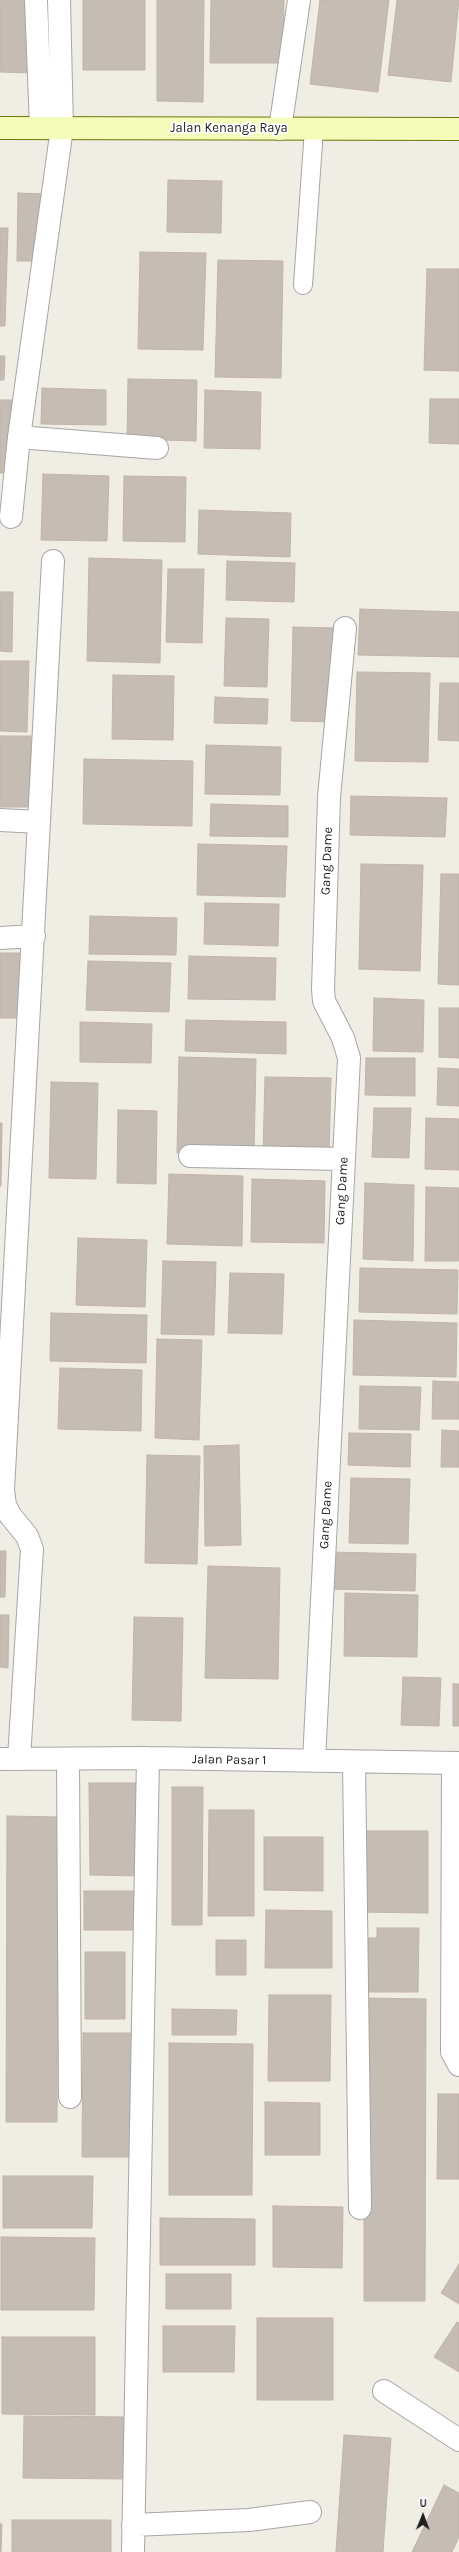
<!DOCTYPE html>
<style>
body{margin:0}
#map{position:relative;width:459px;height:2552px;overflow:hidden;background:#f0ede5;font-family:Karla,sans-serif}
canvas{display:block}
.north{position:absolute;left:403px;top:2496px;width:40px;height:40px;-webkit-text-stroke:3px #fff;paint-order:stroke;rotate:1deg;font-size:11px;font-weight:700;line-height:16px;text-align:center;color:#1f1f1f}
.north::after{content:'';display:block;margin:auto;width:14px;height:18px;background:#1f1f1f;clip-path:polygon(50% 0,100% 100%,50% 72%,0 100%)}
</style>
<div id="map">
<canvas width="459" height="2552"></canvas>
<div class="north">U</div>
</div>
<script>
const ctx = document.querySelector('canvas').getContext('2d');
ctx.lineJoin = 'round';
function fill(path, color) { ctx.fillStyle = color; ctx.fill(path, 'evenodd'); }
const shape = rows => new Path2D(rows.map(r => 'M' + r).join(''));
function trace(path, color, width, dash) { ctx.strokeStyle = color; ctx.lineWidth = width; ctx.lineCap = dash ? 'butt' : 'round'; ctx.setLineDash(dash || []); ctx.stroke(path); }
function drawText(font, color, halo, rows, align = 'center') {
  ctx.font = font + ' Karla,sans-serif'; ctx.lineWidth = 3.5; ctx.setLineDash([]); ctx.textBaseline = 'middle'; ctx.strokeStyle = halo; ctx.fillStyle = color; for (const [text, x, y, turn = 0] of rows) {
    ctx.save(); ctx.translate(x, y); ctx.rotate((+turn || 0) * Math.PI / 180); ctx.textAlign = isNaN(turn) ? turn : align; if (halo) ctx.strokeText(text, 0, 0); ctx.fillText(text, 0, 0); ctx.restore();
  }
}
const building = shape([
 [0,0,33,0,33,73,0,72,0,0],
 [83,0,145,0,145,70,83,70,83,0],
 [157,0,204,0,203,102,157,101,157,0],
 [211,0,284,0,283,63,210,63,211,0],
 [320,0,389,0,378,92,310,84,320,0],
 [397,0,459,0,451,82,388,75,397,0],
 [168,180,222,181,221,233,167,232,168,180],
 [18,193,44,194,43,261,17,261,18,193],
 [0,228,8,228,5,326,0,326,0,228],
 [140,252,206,253,203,350,138,349,140,252],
 [218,260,283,261,281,378,215,377,218,260],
 [427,269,459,269,459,371,424,370,427,269],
 [0,356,5,356,4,380,0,380,0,356],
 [128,379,197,380,196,441,127,439,128,379],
 [42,388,106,390,106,425,41,424,42,388],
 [205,390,261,392,260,449,204,448,205,390],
 [430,399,459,399,459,444,429,443,430,399],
 [0,400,14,400,12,473,0,473,0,400],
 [43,474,109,476,107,541,41,540,43,474],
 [124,476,186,477,185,542,123,541,124,476],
 [199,510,291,513,290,557,198,554,199,510],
 [89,558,162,560,160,663,87,661,89,558],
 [227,561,295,563,294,602,226,600,227,561],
 [168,569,204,569,202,643,166,642,168,569],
 [0,592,13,592,12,652,0,651,0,592],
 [360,609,459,612,459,657,358,655,360,609],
 [226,618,269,619,267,687,224,686,226,618],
 [293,627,337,628,335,722,291,721,293,627],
 [0,661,29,661,27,732,0,731,0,661],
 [357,672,430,673,428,762,355,761,357,672],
 [113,675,174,676,173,740,112,739,113,675],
 [440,683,459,683,459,741,438,740,440,683],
 [215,697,268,699,267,724,214,723,215,697],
 [0,736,31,736,29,807,0,807,0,736],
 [206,745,281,747,280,795,205,794,206,745],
 [84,759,193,761,192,826,83,824,84,759],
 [351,796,447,798,445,837,350,835,351,796],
 [211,804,288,806,288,837,210,836,211,804],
 [198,844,287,846,285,897,197,895,198,844],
 [361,864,423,865,420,971,359,969,361,864],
 [441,874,459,874,459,985,438,984,441,874],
 [205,903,279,904,278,946,204,944,205,903],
 [90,916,177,918,176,955,89,954,90,916],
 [0,953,27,953,27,1018,0,1018,0,953],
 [189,956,276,958,275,1000,188,999,189,956],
 [88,961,171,963,169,1012,86,1010,88,961],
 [374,998,424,1000,423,1052,373,1051,374,998],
 [439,1008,459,1008,459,1058,439,1057,439,1008],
 [186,1020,286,1022,286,1054,185,1051,186,1020],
 [80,1022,152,1024,151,1063,80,1062,80,1022],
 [179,1057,256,1059,254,1155,177,1153,179,1057],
 [366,1058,415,1058,415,1096,365,1095,366,1058],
 [438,1068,459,1069,459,1106,437,1105,438,1068],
 [265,1077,331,1078,329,1155,263,1153,265,1077],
 [51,1082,98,1083,96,1179,49,1178,51,1082],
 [374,1108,411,1108,409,1158,372,1157,374,1108],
 [118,1110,157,1111,156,1184,117,1183,118,1110],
 [426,1118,459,1119,459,1170,425,1169,426,1118],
 [0,1123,2,1123,1,1186,0,1186,0,1123],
 [169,1174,243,1176,242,1246,167,1244,169,1174],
 [252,1179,325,1181,324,1243,251,1242,252,1179],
 [365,1183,414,1185,413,1261,363,1259,365,1183],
 [426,1187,459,1188,459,1261,425,1261,426,1187],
 [78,1238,147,1240,145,1307,76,1305,78,1238],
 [163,1261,216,1262,214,1335,161,1334,163,1261],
 [360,1268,458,1270,457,1314,359,1312,360,1268],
 [230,1273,284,1274,282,1334,228,1333,230,1273],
 [51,1313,147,1315,146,1363,50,1361,51,1313],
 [354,1320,457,1323,456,1377,353,1375,354,1320],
 [157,1339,202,1340,199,1440,155,1438,157,1339],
 [60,1368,142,1370,141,1431,58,1429,60,1368],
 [433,1381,459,1382,459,1419,432,1419,433,1381],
 [360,1386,421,1387,419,1430,359,1429,360,1386],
 [442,1430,459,1431,459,1467,441,1467,442,1430],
 [349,1433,411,1434,410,1467,348,1465,349,1433],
 [239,1445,241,1545,205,1546,204,1446,239,1445],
 [147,1455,200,1456,197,1564,145,1563,147,1455],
 [351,1478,410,1479,408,1544,349,1543,351,1478],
 [0,1551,6,1551,5,1597,0,1597,0,1551],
 [330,1552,416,1554,415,1591,329,1589,330,1552],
 [208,1566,280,1568,278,1679,205,1678,208,1566],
 [345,1593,418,1595,417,1657,344,1656,345,1593],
 [0,1615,9,1615,8,1668,0,1667,0,1615],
 [134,1617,183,1618,181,1721,132,1720,134,1617],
 [403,1677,441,1678,439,1726,401,1725,403,1677],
 [453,1684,459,1684,459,1726,453,1726,453,1684],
 [89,1783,140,1783,140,1876,90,1875,89,1783],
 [172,1787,203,1787,202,1925,172,1925,172,1787],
 [209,1810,254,1810,254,1916,208,1916,209,1810],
 [7,1816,58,1817,57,2122,6,2122,7,1816],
 [359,1831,428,1831,428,1913,358,1912,359,1831],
 [264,1837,323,1837,323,1891,264,1890,264,1837],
 [84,1891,136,1891,136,1930,84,1930,84,1891],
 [266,1910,332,1911,332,1968,265,1968,266,1910],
 [377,1928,419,1928,418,1992,359,1992,360,1938,377,1938,377,1928],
 [216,1940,246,1940,246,1975,216,1975,216,1940],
 [85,1952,125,1952,125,2019,85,2019,85,1952],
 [269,1995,331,1995,330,2081,268,2081,269,1995],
 [364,1998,426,1999,425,2301,364,2301,364,1998],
 [172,2009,237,2010,236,2035,172,2035,172,2009],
 [83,2033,135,2033,135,2157,82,2157,83,2033],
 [169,2043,253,2044,252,2195,169,2195,169,2043],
 [438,2094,459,2094,459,2179,437,2179,438,2094],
 [265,2102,320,2103,320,2155,265,2155,265,2102],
 [3,2176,93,2176,92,2228,3,2228,3,2176],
 [273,2206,343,2207,342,2268,273,2267,273,2206],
 [160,2218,255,2219,255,2265,160,2265,160,2218],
 [1,2237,95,2238,94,2310,1,2310,1,2237],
 [459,2264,459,2304,441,2293,459,2264],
 [166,2274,231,2274,231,2309,166,2309,166,2274],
 [257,2318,333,2318,333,2400,257,2400,257,2318],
 [457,2322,459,2323,459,2372,434,2357,457,2322],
 [163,2326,235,2326,234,2372,163,2372,163,2326],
 [2,2337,95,2337,95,2415,2,2414,2,2337],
 [24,2416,127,2417,127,2479,23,2478,24,2416],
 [344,2435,391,2438,383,2552,336,2552,344,2435],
 [444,2485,459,2493,459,2537,452,2552,412,2552,444,2485],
 [12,2520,111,2520,111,2552,12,2552,12,2520],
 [0,2524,2,2524,1,2552,0,2552,0,2524]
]);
fill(building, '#c5bcb4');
trace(building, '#c2b4a7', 1);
const lane = shape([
 [303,285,314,129]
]);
const street = shape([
 [36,0,41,127],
 [280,129,299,0],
 [19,437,157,448],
 [11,517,19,437,62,128,59,0],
 [0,820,39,822],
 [0,938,34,936],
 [190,1156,343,1159],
 [0,1759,148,1758,459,1763],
 [19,1759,32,1549,27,1536,10,1515,5,1505,3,1490,53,561],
 [68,1760,70,2097],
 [314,1761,349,1058,343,1038,324,1001,323,989,329,797,345,628],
 [354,1762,360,2208],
 [453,1763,452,2052,459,2065],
 [384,2391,459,2440],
 [133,2525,249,2520,310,2512],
 [133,2552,148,1758]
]);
const secondary = shape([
 [0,128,459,129]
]);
trace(lane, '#a6a6a6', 20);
trace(street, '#a6a6a6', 24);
trace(secondary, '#697b02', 24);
trace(lane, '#fff', 18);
trace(street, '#fff', 22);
trace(secondary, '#f5fbb8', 22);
drawText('13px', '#1f1f1f', '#fff', [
 ["Jalan Kenanga Raya",229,128],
 ["Gang Dame",327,861,-88],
 ["Gang Dame",342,1191,-87],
 ["Gang Dame",326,1515,-87],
 ["Jalan Pasar 1",229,1760,1]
]);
</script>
